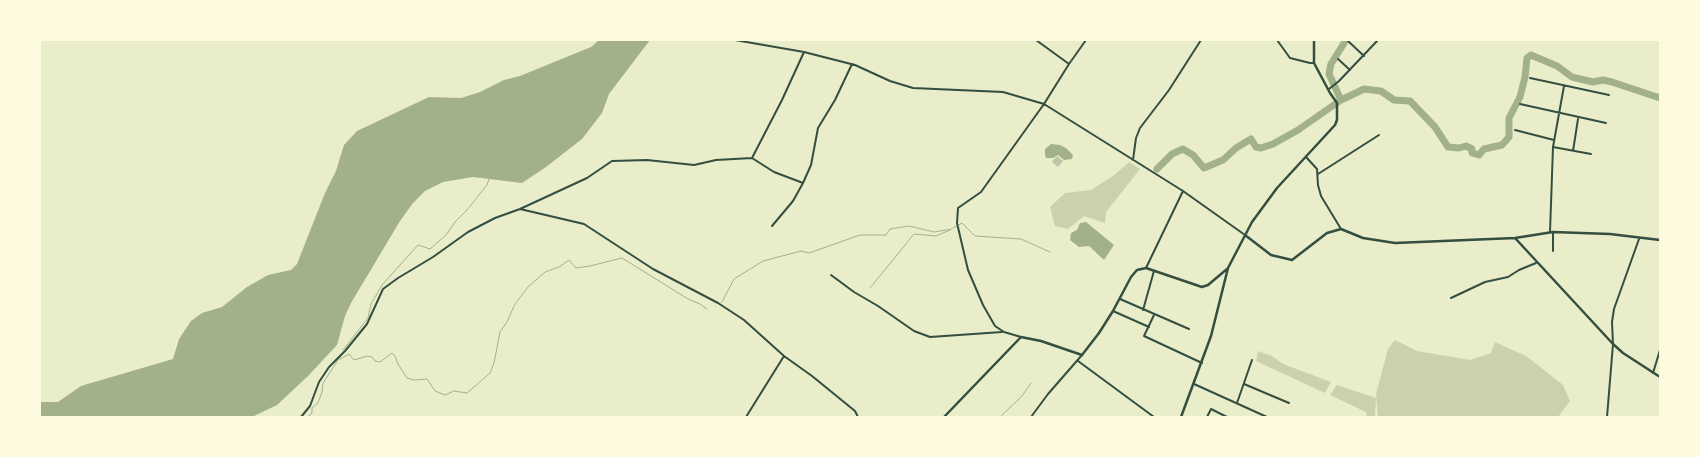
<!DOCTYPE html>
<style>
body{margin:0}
#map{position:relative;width:1700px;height:457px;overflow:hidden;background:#e9edc9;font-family:Ubuntu,sans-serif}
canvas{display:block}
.frame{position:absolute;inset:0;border:41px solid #fefae0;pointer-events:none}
</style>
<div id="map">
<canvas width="1700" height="457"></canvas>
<div class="frame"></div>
</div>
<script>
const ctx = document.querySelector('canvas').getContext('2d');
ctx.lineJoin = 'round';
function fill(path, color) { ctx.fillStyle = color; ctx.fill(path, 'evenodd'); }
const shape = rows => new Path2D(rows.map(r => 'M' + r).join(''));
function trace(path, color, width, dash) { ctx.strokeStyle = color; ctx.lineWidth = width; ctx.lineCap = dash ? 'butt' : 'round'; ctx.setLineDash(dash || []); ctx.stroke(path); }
fill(shape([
 [1129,162,1140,169,1106,212,1105,223,1084,216,1068,229,1055,226,1050,207,1065,193,1091,190,1113,176],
 [1395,340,1417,351,1470,360,1491,353,1495,342,1526,356,1563,385,1570,401,1558,417,1378,417,1376,394,1388,349],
 [1258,351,1272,356,1283,364,1331,382,1325,393,1256,361],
 [1337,385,1376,398,1375,417,1367,417,1366,412,1330,395]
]), '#cad2ad');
fill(shape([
 [599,40,650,40,609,94,602,113,582,139,546,167,522,183,473,177,443,182,425,191,413,203,400,221,351,303,345,316,337,345,308,376,277,405,254,416,247,417,40,417,40,402,58,402,81,386,173,359,179,339,191,321,202,313,222,307,247,287,268,275,291,270,297,264,325,193,336,171,344,145,357,131,429,97,461,98,480,92,504,80,520,76,591,47],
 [1051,144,1060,145,1066,148,1073,155,1072,159,1064,160,1058,155,1053,158,1046,158,1045,155,1045,149],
 [1086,222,1114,245,1104,260,1089,246,1079,247,1070,240,1071,233,1077,230,1080,223]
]), '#a3b18a');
trace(shape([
 [953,228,962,223,975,236,1021,239,1050,252],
 [870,288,914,234,936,236,950,230],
 [722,302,734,279,763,261,801,251,809,253,860,235,886,235,890,229,909,226,934,232,952,229],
 [343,350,368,318,371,304,382,285,418,245,430,249,446,235,455,222,467,210,487,185,489,179],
 [340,359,349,354,354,360,367,356,372,357,375,361,380,362,392,353,395,356,398,364,407,378,414,380,427,379,435,391,445,395,454,391,467,393,490,373,494,363,500,332,507,322,515,304,528,287,545,272,559,267,569,260,576,268,590,266,622,258,688,299,700,304,707,309],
 [308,417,312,413,312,408,318,403,322,392,323,383,340,357],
 [1000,417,1022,396,1031,383]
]), '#a3b18a', 1);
trace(shape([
 [1341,100,1329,74,1331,64,1346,40],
 [1157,169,1172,154,1183,149,1193,155,1204,168,1223,160,1236,148,1251,139,1256,147,1261,148,1273,144,1298,130,1341,100,1364,89,1381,91,1394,100,1410,101,1435,127,1448,147,1459,148,1466,146,1472,149,1472,153,1479,155,1484,149,1502,145,1509,137,1509,118,1520,97,1525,77,1527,58,1531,55,1557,66,1572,77,1593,82,1603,80,1612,82,1660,98]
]), '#a3b18a', 7);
fill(shape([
 [1057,156,1063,161,1058,167,1052,162]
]), '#bcc5a7');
trace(shape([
 [735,40,804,52,855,65,890,81,913,88,1003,92,1044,104,1183,191,1245,235],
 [1036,40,1069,64],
 [1277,40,1290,58,1310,63,1314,63],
 [1348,41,1364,56],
 [1338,59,1350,70],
 [1530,78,1609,95],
 [1329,89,1339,81,1378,40],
 [1520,104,1606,123],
 [1515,130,1554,140],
 [1553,147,1591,154],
 [1573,151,1578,119],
 [1306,157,1317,169,1318,185,1321,196,1341,229],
 [752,158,782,100,804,52],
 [1133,160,1136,138,1140,128,1169,90,1201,40],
 [1318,174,1379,135],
 [520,209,584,224,653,269,718,303,744,320,784,356,812,376,855,411,858,417],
 [772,226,793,201,803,183],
 [1550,232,1553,147,1564,86],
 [1553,232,1553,251],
 [1146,268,1183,191],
 [831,275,854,292,878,306,914,331,930,337,1002,332],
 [1451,298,1485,282,1508,277,1519,270,1536,263],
 [1120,299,1189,329],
 [1143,310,1154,271],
 [1113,311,1149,327],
 [1154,315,1144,336,1202,363],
 [1021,337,1004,332,995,326,983,305,968,270,957,223,958,208,981,192,1044,104,1069,64,1086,40],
 [1078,361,1154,417],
 [1653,373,1660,350],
 [1194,384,1267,417],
 [1244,384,1289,403],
 [1237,403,1252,360],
 [301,417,310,406,319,382,329,367,345,351,367,324,383,289,398,278,433,257,468,232,495,218,520,209,587,178,612,161,647,160,694,165,716,160,752,158,774,172,803,183,811,165,818,128,835,100,852,64],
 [746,417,784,356],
 [1031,417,1048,394,1082,355],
 [1207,417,1211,409,1227,417],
 [1607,417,1613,344,1612,322,1614,309,1639,239]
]), '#344e41', 2);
trace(shape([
 [1245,235,1271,255,1292,260,1327,233,1341,229,1363,238,1395,243,1515,238,1553,232,1610,234,1660,240],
 [1515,238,1613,344,1623,353,1660,377],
 [944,417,1021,337,1041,341,1082,355,1099,333,1113,311,1131,277,1137,270,1146,268,1202,287,1208,285,1227,269],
 [1181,417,1211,336,1228,268,1252,222,1277,188,1335,125,1337,120,1337,103,1330,93,1314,63,1314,40]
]), '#344e41', 2.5);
</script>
